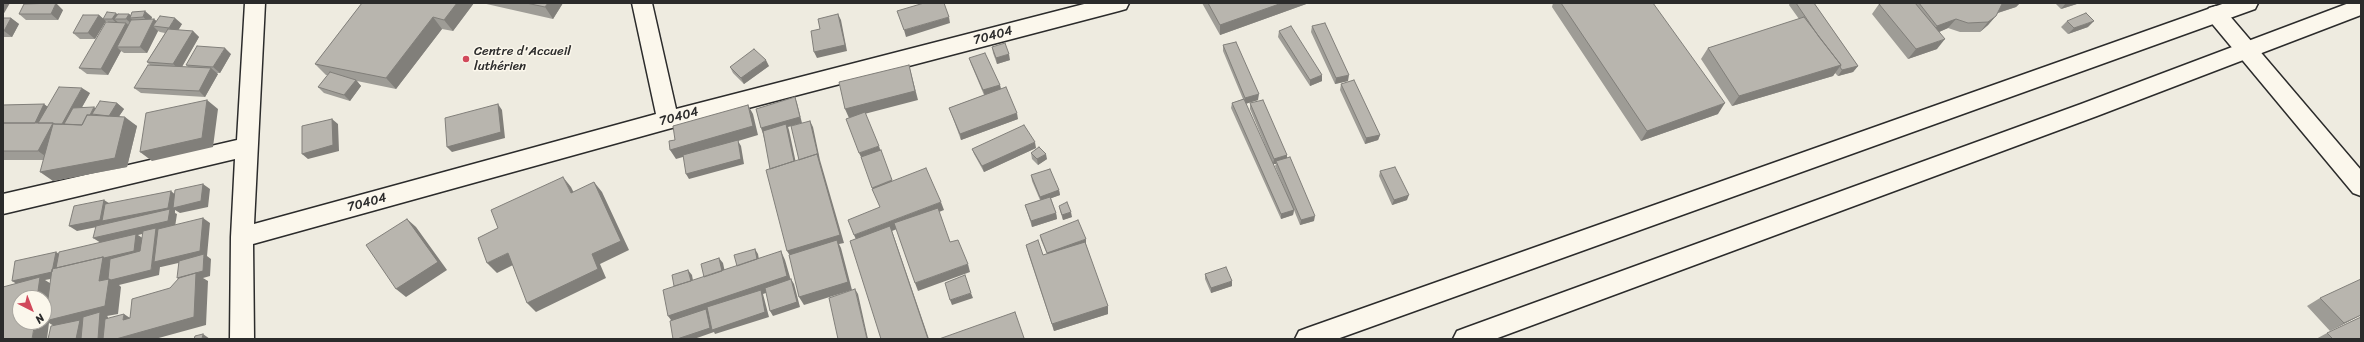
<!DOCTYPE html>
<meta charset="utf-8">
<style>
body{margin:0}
#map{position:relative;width:2364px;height:342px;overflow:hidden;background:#eeebe0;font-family:Sriracha,sans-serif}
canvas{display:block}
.frame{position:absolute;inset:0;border:4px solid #2b2b2b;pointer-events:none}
.north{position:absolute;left:12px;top:290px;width:40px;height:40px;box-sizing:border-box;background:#fbf7ec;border:1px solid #a8a59f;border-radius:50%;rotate:138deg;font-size:11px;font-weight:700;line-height:16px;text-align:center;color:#2b2b2b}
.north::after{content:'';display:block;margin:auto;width:14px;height:18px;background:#d1495b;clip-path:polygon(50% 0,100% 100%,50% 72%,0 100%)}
</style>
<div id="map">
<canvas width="2364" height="342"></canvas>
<div class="frame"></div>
<div class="north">N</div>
</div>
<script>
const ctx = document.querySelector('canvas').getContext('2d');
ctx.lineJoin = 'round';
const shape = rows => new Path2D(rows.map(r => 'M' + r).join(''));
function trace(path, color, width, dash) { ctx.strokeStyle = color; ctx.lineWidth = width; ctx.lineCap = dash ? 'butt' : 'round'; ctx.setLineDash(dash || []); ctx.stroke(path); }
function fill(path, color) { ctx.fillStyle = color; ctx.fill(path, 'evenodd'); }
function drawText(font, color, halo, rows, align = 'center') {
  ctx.font = font + ' Sriracha,sans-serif'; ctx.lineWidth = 3; ctx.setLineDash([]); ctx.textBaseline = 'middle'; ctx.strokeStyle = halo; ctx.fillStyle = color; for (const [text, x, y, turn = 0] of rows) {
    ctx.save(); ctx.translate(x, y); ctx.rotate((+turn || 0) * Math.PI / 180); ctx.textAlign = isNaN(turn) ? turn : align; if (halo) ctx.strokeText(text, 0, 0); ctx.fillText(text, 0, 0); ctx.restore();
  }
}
const minor = shape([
 [245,3,265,3,254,224,656,114,632,3,652,3,676,109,1088,3,1129,3,1126,9,1119,11,668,129,253,244,254,339,230,339,231,237,235,159,3,214,3,194,237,140,245,3],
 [2216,6,2223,8,2361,170,2361,196,2353,193,2209,20,2206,14,2209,8,2216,6]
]);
const major = shape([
 [2225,3,2258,3,2255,9,1337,339,1295,339,1299,331,1307,328,2225,3],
 [2349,3,2361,3,2361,15,2097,116,1495,339,1453,339,1457,331,1465,328,2081,104,2349,3]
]);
trace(minor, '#2b2b2b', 3);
trace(major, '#2b2b2b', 3);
fill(minor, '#fbf7ec');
fill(major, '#fbf7ec');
fill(shape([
 [362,3,474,3,453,31,442,29,396,89,357,81,361,86,350,101,324,93,318,87,328,75,326,75,315,64],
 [482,3,563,3,553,19],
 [1202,3,1309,3,1220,35],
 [1553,3,1653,3,1718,114,1641,141,1552,7],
 [1790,3,1814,3,1858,66,1853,72,1838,76,1835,73,1833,76,1732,106,1701,59,1708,48,1799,19,1789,5],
 [1883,3,2020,3,2016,7,1998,13,1988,25,1980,32,1960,32,1948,28,1939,32,1937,49,1908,59,1872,14,1879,4],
 [2055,3,2080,3,2061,9],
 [63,10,58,20,26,20,19,14],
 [117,14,129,14,131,15,152,17,151,19,154,19,157,22,182,24,178,30,193,31,199,37,182,67,188,67,186,65,231,54,220,73,216,73,218,74,205,97,141,93,134,88,150,65,147,62,165,33,160,32,158,31,147,53,124,53,121,51,108,75,87,74,79,68,108,22,103,19],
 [99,15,106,21,95,39,80,39,73,33],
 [3,18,11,18,19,24,12,37,3,37],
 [2067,21,2088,27,2068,34,2061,27],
 [1312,26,1348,81,1335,84,1311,32],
 [1279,31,1322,81,1310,86,1278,37],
 [1223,45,1258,100,1245,104,1292,207,1275,166,1276,164,1273,164,1250,109,1250,103,1287,155,1287,158,1314,221,1300,225,1294,210,1293,215,1281,219,1231,108,1232,103,1243,99,1223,51],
 [992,47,1010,60,997,64,993,53],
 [969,58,1000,85,1001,89,1018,119,961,140,951,113,949,108,984,95,971,64],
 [769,66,744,84,733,73,730,67],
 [1341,84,1380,135,1378,140,1365,144,1340,90],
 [90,93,82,107,95,109,117,103,124,109,119,116,137,126,127,167,53,181,44,160,3,160,3,105,44,104,47,107],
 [1036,148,984,172,974,154,972,149],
 [1031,153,1047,159,1038,165,1032,159],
 [1380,171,1407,200,1392,205,1379,176],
 [1031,175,1059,190,1060,195,1051,198,1056,213,1057,219,1032,227,1025,205,1040,200,1032,181],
 [1059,206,1072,217,1063,220,1060,211],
 [1040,235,1086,244,1108,314,1054,331,1028,253,1026,245,1043,255,1047,254,1041,240],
 [1205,274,1232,286,1211,293,1205,279],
 [2320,298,2361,315,2330,331,2307,306],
 [2327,333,2361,339,2316,339]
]), '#9e9c96');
fill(shape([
 [3,3,10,3,3,15],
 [56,3,63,10,58,20,51,14],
 [457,3,474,3,453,31,444,20],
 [548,3,563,3,553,19,545,7],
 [1282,3,1309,3,1220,35,1220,25],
 [2006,3,2020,3,2016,7,1994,14,2002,4],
 [2066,3,2080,3,2061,9],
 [145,11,152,17,150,23,143,17],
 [116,13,122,19,114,19,120,24,119,25,112,19],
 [129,14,133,17,130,18,135,22,133,25,126,19],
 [838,14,841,20,847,51,817,58,814,52],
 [99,15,106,21,95,39,88,33],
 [1996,16,1988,25,1980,32,1988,22],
 [433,17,442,29,396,89,386,78],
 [949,17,950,23,906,37,904,30],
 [11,18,19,24,12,37,4,31],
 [175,18,182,24,176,34,169,28],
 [154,19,161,25,153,26,158,31,147,53,140,47],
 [1956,19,1948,28,1930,36,1937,26],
 [2094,21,2088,27,2068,34,2074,28],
 [126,23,133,29,117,47,121,51,108,75,101,69],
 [193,31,199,37,180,70,173,64],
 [1945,39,1937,49,1908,59,1916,49],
 [225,48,231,54,220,73,213,67],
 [1009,54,1010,60,997,64,996,58],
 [766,60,769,66,744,84,741,78],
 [909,65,918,100,849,118,845,109],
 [1841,65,1833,76,1732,106,1739,96],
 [1858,66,1853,72,1838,76,1842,70],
 [211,68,218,74,205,97,199,91],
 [1322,75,1322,81,1310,86,1310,80],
 [1349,75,1348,81,1335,84,1336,78],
 [356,80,361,86,350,101,344,95],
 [1000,85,1001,90,985,96,983,90],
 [82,88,90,93,72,125,62,124],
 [1259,94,1258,100,1245,104,1245,98],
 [795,97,797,103,802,123,788,127,789,130,797,168,773,174,763,134,761,128],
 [207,100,218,109,213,147,152,161,140,152],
 [117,103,124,109,116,121,109,116],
 [1725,103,1718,114,1641,141,1647,131],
 [44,104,52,110,45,124,34,123],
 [498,104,502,110,505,138,452,152,447,147],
 [748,105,753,114,758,135,738,141,741,146,744,164,689,179,686,174,738,141,676,159,670,150],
 [94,107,101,113,92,114,99,119,85,125],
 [1017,113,1018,119,961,140,960,134],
 [125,117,137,126,127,167,53,181,40,172],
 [332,119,338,124,339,151,308,159,302,154],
 [810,121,813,127,820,160,844,243,839,244,841,248,852,290,804,305,799,297,792,259,787,251],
 [53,123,65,132,51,160,38,151],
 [1380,135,1378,140,1365,144,1366,138],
 [1035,142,1036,148,984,172,982,166],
 [879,146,881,152,862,159,859,153],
 [1046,154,1047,159,1038,165,1037,159],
 [1287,155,1287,161,1276,161,1276,164,1273,164,1274,159],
 [563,177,571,187,579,203,571,193],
 [892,180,894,186,874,193,872,188],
 [594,182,602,192,629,250,600,264,606,278,536,312,527,303,592,254],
 [203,184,210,189,208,207,180,213,175,210,175,213,177,214,175,227,203,218,210,223,207,256,211,259,210,276,203,278,208,281,206,325,155,339,116,339,185,283,177,278,204,257,161,267,160,267,159,275,119,285,121,287,118,314,107,316,108,317,106,339,76,339,49,323,47,339,32,339,35,322,44,322,44,298,37,298,20,286,12,281,56,252,64,257,101,243,93,238,107,225,77,231,69,226,104,200,112,205,171,191,178,197],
 [155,231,151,270,141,256,144,239,138,235],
 [61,277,99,281,53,285,45,280],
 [1059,190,1060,195,1041,202,1040,197],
 [1409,195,1407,200,1392,205,1394,200],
 [941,202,944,210,892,231,929,339,928,339,858,244,854,235],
 [1294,210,1293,215,1281,219,1281,214],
 [1071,212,1072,217,1063,220,1062,215],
 [1056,213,1057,219,1032,227,1031,221],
 [1315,216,1314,221,1300,225,1301,220],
 [407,219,416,227,447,270,406,297,396,289],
 [1086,239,1086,244,1048,258,1047,253],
 [755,249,758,254,760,265,740,271],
 [781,251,785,260,792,284,763,294,769,317,715,334,714,332,694,339,677,339,674,324,668,316],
 [508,253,517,263,497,273,487,263],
 [719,258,723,263,726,277,708,283],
 [968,264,970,272,918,291,915,283],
 [688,270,692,275,694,286,678,292],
 [791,279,794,284,800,307,773,316,770,311],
 [1232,281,1232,286,1211,293,1211,288],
 [855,289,858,294,868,339,867,339],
 [971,293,973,298,952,305,950,300],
 [1108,306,1108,314,1054,331,1052,324],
 [124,314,136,322,123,320],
 [2361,315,2330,331,2344,323],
 [203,334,210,339,202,339]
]), '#817f7a');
const building = shape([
 [56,3,51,14,19,14,24,4,56,3],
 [362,3,457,3,444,20,433,17,386,78,315,64,362,3],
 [526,3,548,3,545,7,526,3],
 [924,3,944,3,949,17,904,30,897,11,924,3],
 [1208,3,1282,3,1220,25,1208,3],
 [1561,3,1653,3,1725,103,1647,131,1561,3],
 [1796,3,1814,3,1858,66,1842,70,1840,67,1841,65,1819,37,1796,3],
 [1883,3,1915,3,1945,39,1916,49,1879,4,1883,3],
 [1919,3,2006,3,2002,4,1996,16,1988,22,1968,23,1956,19,1937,26,1919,3],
 [145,11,143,17,130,18,132,12,145,11],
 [107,12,116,13,112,19,103,19,107,12],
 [2086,13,2094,21,2074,28,2067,21,2086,13],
 [118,14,129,14,126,19,114,19,118,14],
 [838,14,845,45,814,52,811,31,820,29,818,19,838,14],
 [83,15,99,15,88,33,73,33,83,15],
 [160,16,175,18,169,28,153,26,160,16],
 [1804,17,1841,65,1739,96,1708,48,1804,17],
 [3,18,11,18,4,31,3,31,3,18],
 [154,19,140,47,117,47,131,20,154,19],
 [106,22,126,23,101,69,79,68,106,22],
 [1325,23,1349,75,1336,78,1312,26,1325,23],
 [1291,26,1322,75,1310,80,1279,31,1291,26],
 [168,29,193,31,173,64,147,62,168,29],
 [1236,42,1259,94,1245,98,1223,45,1236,42],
 [1005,43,1009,54,996,58,992,47,1005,43],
 [197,46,225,48,213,67,186,65,197,46],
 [754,49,766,60,741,78,730,67,754,49],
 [985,53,1000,85,983,90,969,58,985,53],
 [148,65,211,68,199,91,134,88,148,65],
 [909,65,915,91,845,109,839,82,909,65],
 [330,72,356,80,344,95,318,87,330,72],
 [1354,80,1380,135,1366,138,1341,84,1354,80],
 [59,87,82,88,62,124,55,124,53,123,38,123,59,87],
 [1006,87,1017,113,960,134,949,108,1006,87],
 [795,97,800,117,761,128,756,109,795,97],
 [1244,99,1294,210,1281,214,1232,103,1244,99],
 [207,100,202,138,140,152,146,113,207,100],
 [1263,100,1287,155,1274,159,1250,103,1263,100],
 [100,101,117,103,109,116,92,114,100,101],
 [44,104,35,123,3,123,3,105,44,104],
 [498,104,501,132,447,147,445,118,498,104],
 [748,105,753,126,670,150,669,141,675,140,673,126,748,105],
 [94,107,90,115,87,115,82,125,64,124,73,108,94,107],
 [865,112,879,146,859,153,846,119,865,112],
 [87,115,125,117,115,158,40,172,53,124,82,125,87,115],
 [332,119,333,145,302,154,302,126,332,119],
 [810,121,818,155,817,154,799,160,791,126,810,121],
 [3,123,53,123,38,151,3,151,3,123],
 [786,124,794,161,770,169,763,131,786,124],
 [1024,125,1035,142,982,166,972,149,1024,125],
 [738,140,741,159,686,174,683,155,738,140],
 [1039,147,1046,154,1037,159,1031,153,1039,147],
 [881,150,892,180,872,188,861,157,881,150],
 [817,154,840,235,787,251,766,170,817,154],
 [1290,157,1315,216,1301,220,1276,161,1290,157],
 [1395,167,1409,195,1394,200,1380,171,1395,167],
 [926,168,941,202,854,235,848,220,880,207,872,189,926,168],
 [1050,169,1059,190,1040,197,1031,175,1050,169],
 [563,177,571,193,594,182,621,241,592,254,598,269,527,303,508,253,487,263,478,238,498,228,491,210,563,177],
 [203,184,201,201,173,208,175,190,203,184],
 [171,191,168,208,102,221,105,204,171,191],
 [1050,197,1056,213,1031,221,1025,205,1050,197],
 [104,200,100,220,69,226,74,206,104,200],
 [1067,202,1071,212,1062,215,1059,206,1067,202],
 [938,208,950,242,958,240,968,264,915,283,894,223,938,208],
 [170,209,168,221,93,238,96,226,170,209],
 [203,218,200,251,154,262,158,229,203,218],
 [407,219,438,262,396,289,366,245,407,219],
 [1078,220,1086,239,1047,253,1040,235,1078,220],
 [890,226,928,339,881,339,850,241,890,226],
 [156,228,151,270,111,280,109,279,108,279,110,259,140,251,143,231,156,228],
 [136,234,134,251,104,258,103,257,56,268,59,252,136,234],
 [837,240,848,282,799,297,789,255,837,240],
 [1038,240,1043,255,1085,242,1108,306,1052,324,1026,245,1038,240],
 [755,249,757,259,737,266,734,255,755,249],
 [781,251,787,276,668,316,663,290,781,251],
 [56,252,52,272,12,281,15,261,56,252],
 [204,254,203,271,177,278,179,261,204,254],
 [103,257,99,281,109,279,105,306,45,321,52,269,103,257],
 [719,258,722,271,704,277,701,264,719,258],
 [1226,267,1232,281,1211,288,1205,274,1226,267],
 [688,270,691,281,674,286,672,275,688,270],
 [196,273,194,317,116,339,103,339,105,319,124,314,123,320,130,318,132,299,170,288,179,278,196,273],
 [965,275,971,293,950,300,945,283,965,275],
 [40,277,37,298,20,298,20,322,35,322,32,339,3,339,3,287,40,277],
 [791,279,797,302,770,311,765,288,791,279],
 [2361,279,2361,315,2344,323,2320,298,2361,279],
 [855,289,867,339,838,339,829,298,855,289],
 [761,290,765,312,712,330,707,307,761,290],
 [706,309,710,328,677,339,673,339,670,321,706,309],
 [100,312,98,339,81,339,83,317,100,312],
 [1015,312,1024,338,1022,339,939,339,1015,312],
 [2361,317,2361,339,2333,339,2327,333,2361,317],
 [80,320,76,339,48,339,51,326,80,320],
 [203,334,202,339,194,339,195,336,203,334]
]);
fill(building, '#b8b5ae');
trace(building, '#817f7a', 1);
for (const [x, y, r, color] of [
 [466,59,4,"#d1495b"]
]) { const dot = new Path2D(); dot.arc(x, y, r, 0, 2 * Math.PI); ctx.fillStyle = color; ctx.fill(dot); trace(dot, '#fbf7ec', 1.5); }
drawText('13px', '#2b2b2b', '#fbf7ec', [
 ["70404",993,36,-15],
 ["70404",679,117,-15],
 ["70404",367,203,-15]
]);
drawText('13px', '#2b2b2b', '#fbf7ec', [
 ["Centre d'Accueil",474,52],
 ["luthérien",474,67]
], 'left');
</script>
